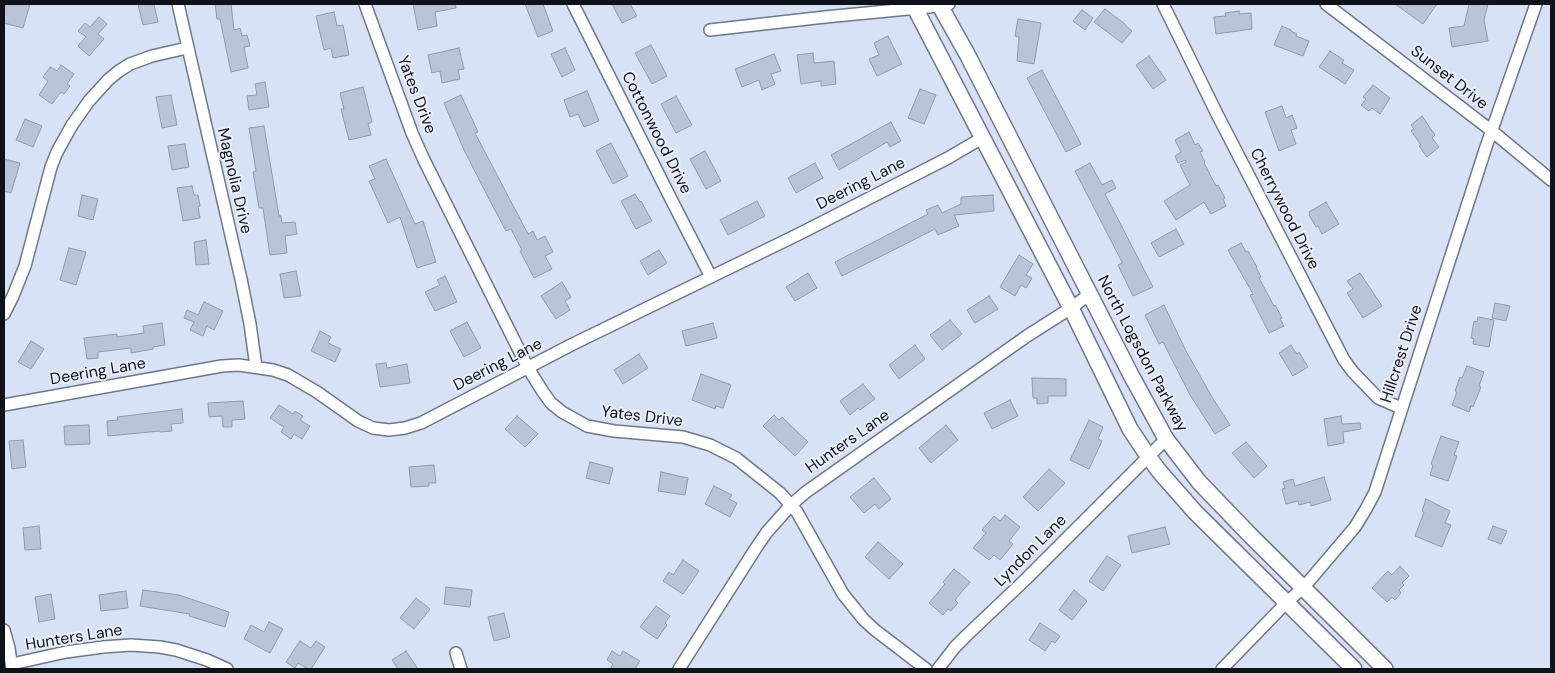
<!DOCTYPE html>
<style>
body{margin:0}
#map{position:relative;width:1555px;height:673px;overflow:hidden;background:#d7e2f6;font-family:"DM Sans",sans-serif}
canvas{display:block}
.frame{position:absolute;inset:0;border:5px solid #0f1319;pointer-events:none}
</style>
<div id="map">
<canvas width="1555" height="673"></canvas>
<div class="frame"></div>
</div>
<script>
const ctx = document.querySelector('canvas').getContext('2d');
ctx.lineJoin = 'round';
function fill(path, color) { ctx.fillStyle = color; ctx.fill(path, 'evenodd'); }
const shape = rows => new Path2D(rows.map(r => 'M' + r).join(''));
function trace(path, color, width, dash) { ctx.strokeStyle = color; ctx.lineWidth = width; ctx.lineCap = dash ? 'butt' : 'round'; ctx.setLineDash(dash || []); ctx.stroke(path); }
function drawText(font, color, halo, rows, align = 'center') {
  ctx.font = font + ' "DM Sans",sans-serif'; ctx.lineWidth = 4; ctx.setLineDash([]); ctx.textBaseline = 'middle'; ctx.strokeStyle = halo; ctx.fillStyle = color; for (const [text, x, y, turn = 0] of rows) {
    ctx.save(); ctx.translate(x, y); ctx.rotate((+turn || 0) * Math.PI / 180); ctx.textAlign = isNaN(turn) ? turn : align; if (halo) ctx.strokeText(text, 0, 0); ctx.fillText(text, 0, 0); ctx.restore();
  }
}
const building = shape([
 [6,4,30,4,23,28,4,23,4,11,6,4],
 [138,4,154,4,158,22,143,25,138,4],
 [215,4,231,4,234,30,240,28,242,36,247,35,250,46,244,47,248,68,231,72,220,19,217,19,215,4],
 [413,4,455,4,456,8,435,12,437,26,418,30,413,4],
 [525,4,543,4,553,31,538,37,525,4],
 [612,4,630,4,637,16,622,23,612,4],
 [1395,4,1437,4,1423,24,1395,4],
 [1469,4,1488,4,1484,20,1488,41,1452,47,1449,28,1464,26,1469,4],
 [1105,9,1125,24,1125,25,1132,31,1122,43,1094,22,1105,9],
 [1082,10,1093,18,1085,30,1073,21,1082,10],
 [1239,11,1239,14,1251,13,1252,29,1216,34,1214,17,1226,16,1225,13,1239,11],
 [334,12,337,26,343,25,349,55,333,58,331,48,324,50,316,16,334,12],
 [99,17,107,24,98,34,104,39,89,56,78,46,86,37,78,31,85,23,90,27,99,17],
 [1018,19,1041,23,1034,64,1017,61,1019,37,1015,36,1018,19],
 [1282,26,1291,30,1291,31,1297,34,1296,36,1309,41,1303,56,1274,45,1282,26],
 [888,36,902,64,877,76,869,59,879,55,874,43,888,36],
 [651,45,667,76,652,84,635,53,651,45],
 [459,48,464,69,458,70,460,79,442,83,440,71,432,73,428,55,459,48],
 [565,48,575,70,562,77,551,54,565,48],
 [1330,51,1344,60,1342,63,1354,70,1345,84,1319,67,1330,51],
 [813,53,814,63,834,61,836,84,821,86,821,81,801,84,797,55,813,53],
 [774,54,781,71,771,74,775,84,762,90,759,80,742,87,735,69,774,54],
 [1149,56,1166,80,1153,89,1136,65,1149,56],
 [61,65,74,74,67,84,70,86,64,94,61,92,52,104,39,95,48,81,43,77,50,67,57,71,61,65],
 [1042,70,1081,144,1066,152,1027,78,1042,70],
 [265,82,269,107,249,110,247,96,257,95,255,84,265,82],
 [1373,85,1390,98,1380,114,1372,108,1369,111,1361,105,1366,99,1363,97,1373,85],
 [363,87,372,122,368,124,371,135,349,140,341,109,344,109,340,93,363,87],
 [920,89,936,95,924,124,908,118,920,89],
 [587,91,599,121,584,127,578,114,570,117,564,100,587,91],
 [171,95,177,125,162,128,156,97,171,95],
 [461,95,478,132,475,133,528,234,533,231,537,240,545,236,553,252,545,256,552,269,534,278,520,251,522,250,511,229,506,231,488,197,464,150,444,103,461,95],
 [676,96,692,125,676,133,661,104,676,96],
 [1282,106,1286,118,1292,115,1297,128,1291,130,1296,144,1279,151,1265,112,1282,106],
 [1422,116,1435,135,1432,138,1439,147,1427,157,1419,146,1421,145,1411,131,1414,129,1411,125,1422,116],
 [25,119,42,126,33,147,16,140,25,119],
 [891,122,901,141,890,147,887,142,839,170,831,155,891,122],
 [264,126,279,216,281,216,282,223,295,222,297,234,285,236,287,253,270,255,263,208,259,208,253,172,256,171,249,128,264,126],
 [1189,132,1195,145,1198,143,1203,151,1200,152,1205,162,1204,163,1216,186,1218,185,1225,198,1223,199,1226,206,1211,214,1204,202,1176,220,1164,201,1190,185,1180,165,1186,162,1185,160,1178,163,1175,156,1181,152,1175,140,1189,132],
 [611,143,628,176,613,184,596,151,611,143],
 [185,144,189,167,172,170,168,146,185,144],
 [705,151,721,181,706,189,690,159,705,151],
 [4,159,20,163,11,193,4,191,4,159],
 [386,159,415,224,423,221,436,262,417,268,400,217,388,223,369,181,375,179,369,166,386,159],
 [815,163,823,178,796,193,788,178,815,163],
 [1090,163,1102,185,1112,180,1116,188,1105,194,1153,287,1133,296,1118,265,1122,263,1122,262,1075,171,1090,163],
 [192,186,194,195,198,195,200,206,198,207,200,218,183,221,177,188,192,186],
 [635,194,640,202,641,201,652,221,636,229,621,201,635,194],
 [82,195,98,199,93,220,78,216,82,195],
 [993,195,994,211,954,215,959,226,938,235,935,229,842,276,835,262,928,214,926,210,938,205,942,213,961,204,961,197,993,195],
 [757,201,765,216,728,235,720,220,757,201],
 [1326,202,1339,224,1322,234,1318,226,1316,227,1309,215,1310,214,1309,212,1326,202],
 [1176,229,1184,244,1159,257,1151,243,1176,229],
 [206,240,209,264,196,265,194,242,206,240],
 [1241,243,1246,252,1248,251,1257,267,1256,267,1261,277,1259,278,1274,306,1275,305,1282,318,1280,319,1284,326,1269,333,1250,295,1253,294,1228,250,1241,243],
 [69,248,86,252,76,285,60,280,69,248],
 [659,250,667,263,648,275,640,261,659,250],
 [1019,255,1033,264,1026,275,1032,278,1026,288,1021,285,1015,296,1000,287,1019,255],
 [296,271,301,296,284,298,280,274,296,271],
 [808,273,817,288,795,301,786,287,808,273],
 [1360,273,1382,306,1363,318,1347,293,1353,289,1347,281,1360,273],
 [445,276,457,302,435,311,425,292,440,285,437,280,445,276],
 [562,282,571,297,565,301,570,310,556,319,541,296,562,282],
 [989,296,998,309,975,323,967,310,989,296],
 [204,302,223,311,214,330,207,326,203,336,190,330,194,322,184,318,187,310,198,315,204,302],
 [1495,303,1510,306,1506,321,1492,318,1495,303],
 [1164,305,1186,351,1212,397,1230,425,1215,434,1190,395,1163,342,1159,344,1145,315,1164,305],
 [1478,317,1494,320,1489,347,1473,344,1474,339,1471,338,1474,321,1477,322,1478,317],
 [950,320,962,334,942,350,930,335,950,320],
 [467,322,481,348,464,357,450,331,467,322],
 [162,323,165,345,153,347,153,349,131,353,131,348,98,352,98,358,87,359,84,338,117,334,117,337,144,333,143,326,162,323],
 [713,323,717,338,686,346,682,331,713,323],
 [320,331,331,337,328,343,341,349,335,362,311,351,320,331],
 [31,341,44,349,31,369,18,362,31,341],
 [915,345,925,359,899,379,889,365,915,345],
 [1291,345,1297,354,1299,352,1308,367,1293,376,1279,353,1291,345],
 [639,354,648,368,623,384,614,370,639,354],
 [386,363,387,368,407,364,410,383,380,387,376,364,386,363],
 [1467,366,1484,372,1479,386,1481,387,1473,407,1471,406,1469,412,1452,405,1457,392,1455,391,1460,377,1462,378,1467,366],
 [701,374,731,385,723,408,716,406,715,409,692,400,701,374],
 [1032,378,1066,379,1066,396,1048,396,1048,403,1037,404,1037,398,1033,398,1032,378],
 [863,384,875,399,860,410,858,408,850,415,840,401,863,384],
 [1010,400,1018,416,992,429,984,413,1010,400],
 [243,401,245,419,232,420,232,427,223,427,222,416,209,417,208,403,243,401],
 [279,405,293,414,295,411,303,416,300,420,310,426,302,439,294,434,291,439,281,432,284,427,270,418,279,405],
 [182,409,183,423,171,424,172,431,160,432,160,431,108,436,107,421,118,420,117,417,182,409],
 [774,415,779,420,782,417,808,442,795,456,763,426,774,415],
 [517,416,538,434,525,447,505,429,517,416],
 [1341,416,1342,424,1360,423,1361,429,1343,432,1344,443,1328,446,1324,419,1341,416],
 [1089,420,1103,427,1098,439,1102,441,1089,469,1070,460,1089,420],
 [89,425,90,444,65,445,64,426,89,425],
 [946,425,958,440,931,463,919,448,946,425],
 [1441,436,1459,442,1454,455,1457,456,1448,481,1430,475,1433,465,1431,464,1441,436],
 [23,440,26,467,12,469,9,441,23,440],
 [1246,442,1267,466,1254,478,1232,453,1246,442],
 [590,462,613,468,609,484,586,478,590,462],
 [434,465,436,483,429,483,429,486,411,487,409,467,434,465],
 [1049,469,1065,483,1038,511,1023,497,1049,469],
 [661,472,688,478,685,495,658,491,661,472],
 [1324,477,1331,500,1311,506,1310,502,1299,505,1298,501,1286,504,1282,489,1285,488,1283,482,1293,479,1295,486,1324,477],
 [874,478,891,499,879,509,875,504,864,513,850,497,874,478],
 [714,486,732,495,729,499,737,503,730,517,705,504,714,486],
 [1426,499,1450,511,1445,523,1451,525,1442,547,1415,536,1424,512,1422,511,1426,499],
 [1005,515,1020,527,1009,541,1013,544,1000,560,994,555,989,560,973,548,986,533,982,530,994,516,1000,521,1005,515],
 [39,526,41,549,25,550,23,528,39,526],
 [1493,526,1507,531,1501,544,1488,539,1493,526],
 [1165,527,1170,544,1132,553,1128,536,1165,527],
 [878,542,903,564,889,579,865,557,878,542],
 [1107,556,1121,565,1103,591,1089,581,1107,556],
 [683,560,699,571,683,594,663,581,669,572,673,575,683,560],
 [1400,566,1409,576,1402,583,1404,585,1399,590,1401,593,1395,600,1392,597,1387,602,1372,588,1388,571,1392,575,1400,566],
 [954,569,970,582,955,600,958,603,951,611,948,609,943,615,929,603,945,584,943,582,954,569],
 [446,587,472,590,470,607,444,604,446,587],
 [143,590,179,595,229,612,225,627,189,616,190,614,140,606,143,590],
 [1074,590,1087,601,1072,620,1059,610,1074,590],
 [126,591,128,608,101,611,99,595,126,591],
 [51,594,55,619,39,622,35,597,51,594],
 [416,598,430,609,414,629,400,618,416,598],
 [656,606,670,616,665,623,667,625,657,639,640,627,656,606],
 [504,613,510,637,494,641,488,617,504,613],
 [269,622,283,629,270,653,244,639,251,625,264,632,269,622],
 [1040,623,1060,636,1055,643,1052,641,1045,651,1029,640,1040,623],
 [300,641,311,648,316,641,325,647,311,669,308,669,298,663,295,668,286,662,300,641],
 [406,651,418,669,398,669,392,660,406,651],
 [612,651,620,656,623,651,640,661,635,669,610,669,613,664,607,660,612,651]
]);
fill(building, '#b9c4d7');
trace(building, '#909aad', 1);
const minor = shape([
 [178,4,241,279,250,324,256,367],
 [365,4,412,133,424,160,528,368,543,392,551,403,562,412,587,426,614,431,683,437,710,445,736,458,780,493,797,512,843,594,864,620,875,630,926,669],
 [573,4,671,199,711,277],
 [1163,4,1217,114,1344,360,1353,372,1378,398,1401,408],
 [1326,4,1492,131,1551,180],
 [710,30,825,17,929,7,949,4],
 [4,314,13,296,25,266,51,167,57,152,72,125,89,101,108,80,119,71,130,64,152,56,187,48],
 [4,405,222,366,239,365,273,370,288,375,317,392,358,421,373,428,389,430,405,428,421,423,573,344,799,234,948,158,982,138],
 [4,630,9,648,12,669],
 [456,653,461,669],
 [12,664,66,652,103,647,131,645,160,647,176,650,207,660,227,669],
 [679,669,756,548,767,532,791,505,806,492,1027,336,1071,308,1090,294],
 [938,669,955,647,967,635,1026,579,1166,439],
 [1222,669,1287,602,1304,587,1355,527,1366,509,1375,492,1486,147,1536,4]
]);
const major = shape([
 [913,4,1071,308,1130,429,1148,456,1159,471,1195,512,1354,669],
 [939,4,967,54,1131,375,1166,439,1199,482,1250,535,1385,669]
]);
trace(minor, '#6e7889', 14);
trace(major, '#6e7889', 18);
trace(minor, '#fff', 11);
trace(major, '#fff', 15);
drawText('16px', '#0f1319', '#e9effb', [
 ["Sunset Drive",1449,78,38],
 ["Yates Drive",416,95,69],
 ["Cottonwood Drive",656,133,63],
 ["Magnolia Drive",234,181,77],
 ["Deering Lane",861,184,-27],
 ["Cherrywood Drive",1284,209,63],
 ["North Logsdon Parkway",1142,354,62],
 ["Hillcrest Drive",1402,354,-72],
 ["Deering Lane",498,365,-27],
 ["Deering Lane",98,372,-10],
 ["Yates Drive",642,417,7],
 ["Hunters Lane",848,442,-35],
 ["Lyndon Lane",1031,551,-45],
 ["Hunters Lane",74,638,-9]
]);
</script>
